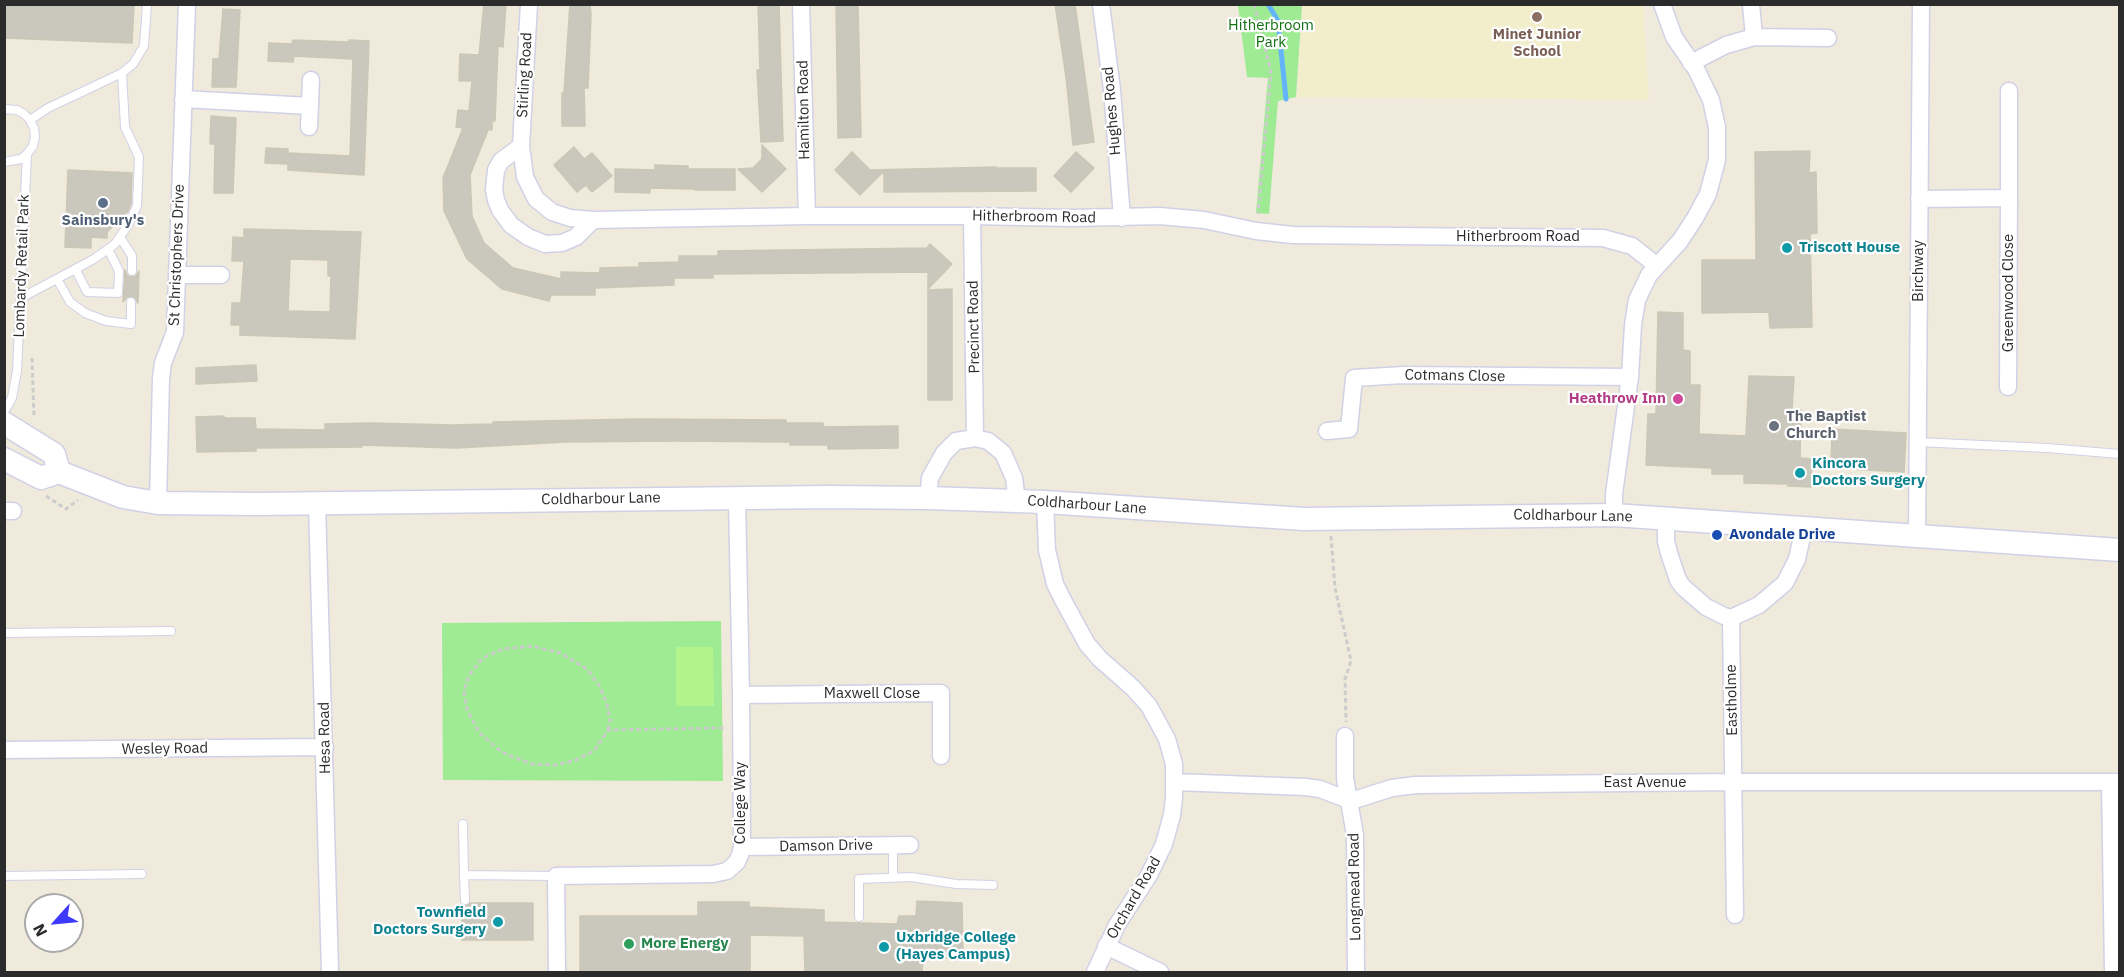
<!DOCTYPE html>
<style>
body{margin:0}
#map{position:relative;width:2124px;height:977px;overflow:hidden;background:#efeadc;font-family:"IBM Plex Sans",sans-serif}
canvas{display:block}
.frame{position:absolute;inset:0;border:6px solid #2b2b2b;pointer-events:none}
.north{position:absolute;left:24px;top:893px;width:60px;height:60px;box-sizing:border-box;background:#fff;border:2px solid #aaa;border-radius:50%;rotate:243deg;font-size:16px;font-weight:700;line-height:24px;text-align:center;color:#2b2b2b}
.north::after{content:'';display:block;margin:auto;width:21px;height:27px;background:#3d39ff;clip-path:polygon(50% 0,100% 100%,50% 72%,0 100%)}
</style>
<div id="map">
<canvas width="2124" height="977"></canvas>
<div class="frame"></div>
<div class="north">N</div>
</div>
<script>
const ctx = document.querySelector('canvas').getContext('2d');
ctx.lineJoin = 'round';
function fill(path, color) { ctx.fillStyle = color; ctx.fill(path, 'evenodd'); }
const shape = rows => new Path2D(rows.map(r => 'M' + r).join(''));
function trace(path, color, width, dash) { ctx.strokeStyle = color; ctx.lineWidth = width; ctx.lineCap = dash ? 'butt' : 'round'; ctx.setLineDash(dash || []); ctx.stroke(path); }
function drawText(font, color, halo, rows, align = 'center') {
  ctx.font = font + ' "IBM Plex Sans",sans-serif'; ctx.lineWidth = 4.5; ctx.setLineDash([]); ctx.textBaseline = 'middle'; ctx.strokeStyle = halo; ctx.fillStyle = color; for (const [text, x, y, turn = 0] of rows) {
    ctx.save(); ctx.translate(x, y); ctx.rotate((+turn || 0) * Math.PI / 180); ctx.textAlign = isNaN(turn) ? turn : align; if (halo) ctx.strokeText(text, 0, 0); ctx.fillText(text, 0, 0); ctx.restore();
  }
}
fill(shape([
 [1302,5,1643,5,1649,100,1297,97]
]), '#f2edca');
fill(shape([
 [1238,5,1302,5,1296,97,1278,101,1269,214,1256,213,1268,78,1247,77],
 [721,621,723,781,443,780,442,623]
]), '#9eeb93');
fill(shape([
 [676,647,713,647,714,706,676,706]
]), '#b3f38d');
trace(shape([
 [1268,4,1278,21,1286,99]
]), '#64b4fc', 5);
const building = shape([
 [4,4,134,4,132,43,4,38,4,4],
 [484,4,506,4,503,47,498,46,495,121,492,121,492,130,488,130,470,175,472,216,484,243,513,268,561,279,561,272,600,273,600,268,639,267,639,263,679,262,679,256,718,256,718,251,927,248,930,244,952,264,928,289,928,272,713,274,713,278,674,278,674,285,595,288,595,295,551,295,549,301,502,289,467,259,444,211,443,178,463,128,456,127,458,110,469,111,472,81,459,81,460,54,479,55,484,4],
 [570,4,590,4,591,15,588,88,584,88,585,126,562,126,562,93,564,93,570,4],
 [758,4,779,4,783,141,761,142,757,70,760,70,758,4],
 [836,4,858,4,861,137,838,138,836,4],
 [1055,4,1075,4,1094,142,1073,145,1066,77,1055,4],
 [223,9,240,10,236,87,212,87,213,59,219,59,223,9],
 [293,40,349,42,349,40,369,41,364,175,288,170,288,164,265,163,266,148,288,149,288,153,350,156,353,59,294,56,293,62,268,61,269,43,292,44,293,40],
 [211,116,236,118,233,193,214,193,215,144,210,144,211,116],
 [762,145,786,169,762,192,738,169,753,168,762,159,762,145],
 [574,147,584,159,592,153,612,176,592,192,586,185,577,192,554,165,574,147],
 [1810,151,1809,173,1816,172,1817,233,1810,234,1812,327,1770,328,1769,312,1702,313,1702,260,1756,260,1755,152,1810,151],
 [852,152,870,170,996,167,996,168,1036,168,1036,191,884,192,884,171,860,195,835,170,852,152],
 [1076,152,1094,168,1071,192,1054,176,1076,152],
 [655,165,688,166,688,169,735,169,735,190,695,190,695,189,650,188,650,193,615,192,615,169,655,170,655,165],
 [68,170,132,173,131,204,128,211,107,232,107,238,91,237,91,248,65,247,68,170],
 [244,229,361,232,355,339,240,335,240,325,231,325,232,303,241,303,244,261,232,261,233,237,244,238,244,229],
 [290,259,328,260,328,276,331,276,330,312,288,311,290,259],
 [125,270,127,275,131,277,136,276,139,271,138,303,132,296,127,297,123,302,125,270],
 [952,289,952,400,928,400,928,290,952,289],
 [1658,312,1683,313,1683,350,1690,351,1690,385,1700,385,1699,434,1746,436,1749,376,1794,377,1792,410,1801,410,1800,458,1812,459,1811,487,1788,486,1788,484,1744,483,1744,474,1712,474,1712,468,1646,465,1648,414,1656,414,1658,312],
 [256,365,257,381,196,384,196,368,256,365],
 [224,416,224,418,255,418,256,429,325,430,325,424,370,423,452,425,493,424,493,422,638,419,786,420,786,423,823,423,823,427,898,426,898,448,828,449,828,445,790,445,790,442,676,441,565,442,456,448,362,445,362,447,256,448,256,451,197,452,196,417,224,416],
 [1832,429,1906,433,1904,472,1831,468,1832,429],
 [917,901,962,903,963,958,923,958,922,972,805,972,804,936,750,935,750,972,580,972,580,916,698,916,698,902,749,902,749,907,824,910,824,922,897,924,899,916,916,916,917,901],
 [470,903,533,903,533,940,462,940,462,906,466,906,470,903]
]);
fill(building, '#cac7bc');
trace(building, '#cac7b5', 1.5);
const lane = shape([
 [4,109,17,110,24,114,30,120,34,128,35,137,33,146,27,154,21,159,4,162],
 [30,120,48,108,122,73,133,64,144,46,147,4],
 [120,237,132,256,132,271],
 [76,270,87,292,118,293,119,271,108,249],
 [57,279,70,302,85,313,106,321,131,324,131,302],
 [21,298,94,259,115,244,128,225,137,206,139,157,125,127,122,73],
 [4,412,12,398,17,371,27,154],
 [1917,442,2047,448,2120,454],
 [4,633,171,631],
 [463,824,464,875,556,876],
 [464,875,465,900],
 [4,876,142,874],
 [893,877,893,845],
 [859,917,859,879,911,877,956,884,993,885]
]);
const street = shape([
 [529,4,521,146,525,177,536,199,552,212,570,218,593,220],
 [801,4,807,216],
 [1101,4,1112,90,1122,218],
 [1754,37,1828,38],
 [1691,63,1726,45,1754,37,1751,4],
 [183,99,310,106],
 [309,127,311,80],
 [521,146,501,161,496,170,494,190,496,200,500,210,511,225,528,237,545,244,562,243,576,237,593,220,807,216,972,216,1072,218,1160,216,1204,220,1256,231,1293,235,1603,238,1632,246,1656,265],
 [2009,198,2009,91],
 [1919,199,2009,198,2008,387],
 [972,216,975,438],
 [177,275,221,275],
 [1327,431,1349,429,1354,378,1403,375,1630,377],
 [928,498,930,478,944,453,956,441,975,438,988,441,1003,453,1014,478,1017,501],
 [1045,502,1047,550,1055,584,1063,600,1087,644,1100,659,1133,688,1149,706,1167,739,1174,764,1174,798,1172,815,1164,844,1149,875,1117,925,1095,972],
 [158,503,161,378,163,363,175,332,187,4],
 [317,503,330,972],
 [4,511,13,511],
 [1614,515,1614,494,1630,377,1633,325,1637,300,1649,275,1680,241,1695,218,1708,194,1717,160,1717,127,1711,100,1696,69,1674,37,1662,4],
 [1666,519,1666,541,1669,553,1678,580,1683,587,1706,607,1724,616,1731,618],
 [1917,537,1921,4],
 [741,695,941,693,941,756],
 [1345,736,1345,778,1355,835,1356,972],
 [4,750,325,747],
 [1175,782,1306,787,1320,789,1351,801,1392,788,1416,785,1733,782,2120,782],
 [2110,782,2113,972],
 [742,847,910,845],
 [1735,915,1731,618,1759,605,1785,583,1797,559,1804,528],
 [1106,946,1160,972],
 [557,972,556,876,713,874,727,871,737,862,740,855,742,847,741,695,737,498]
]);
const secondary = shape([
 [4,423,54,454,59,472],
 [4,459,41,478,59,472,123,497,158,503,257,504,830,497,928,498,1045,502,1304,519,1614,515,2120,550]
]);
trace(lane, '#d1d1e6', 10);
trace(street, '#d1d1e6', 19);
trace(secondary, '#d1d1e6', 25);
trace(shape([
 [1254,4,1271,72,1258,214],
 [32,358,34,417],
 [46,496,66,509,78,500],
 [1331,536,1335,588,1351,661,1345,679,1346,722],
 [608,730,610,721,607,704,599,685,587,669,560,653,531,646,503,649,487,656,480,661,470,674,466,683,464,692,467,710,479,732,498,749,508,755,532,764,555,765,576,760,594,751,608,730,725,728]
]), '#ccc', 3, [4.5, 3]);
trace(lane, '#fff', 8);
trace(street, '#fff', 16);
trace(secondary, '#fff', 22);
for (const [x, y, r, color] of [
 [1537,17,6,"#8d6e63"],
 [103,203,6,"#5c6f8a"],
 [1787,248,6,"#0f9aa8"],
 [1678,399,6,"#d1479c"],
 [1774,426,6,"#6b7280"],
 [1800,473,6,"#0f9aa8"],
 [1717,535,6,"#1a4fb4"],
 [498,922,6,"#0f9aa8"],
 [629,944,6,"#2e9e5b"],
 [884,947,6,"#0f9aa8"]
]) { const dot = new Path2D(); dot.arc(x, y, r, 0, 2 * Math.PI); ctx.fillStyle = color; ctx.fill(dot); trace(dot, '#fff', 2); }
drawText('15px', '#127112', '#fff', [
 ["Hitherbroom",1271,26],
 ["Park",1271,43]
]);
drawText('bold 15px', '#785e54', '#fff', [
 ["Minet Junior",1537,35],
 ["School",1537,52]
]);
drawText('15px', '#2b2b2b', '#fff', [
 ["Stirling Road",525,75,-87],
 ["Hamilton Road",804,110,-91],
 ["Hughes Road",1112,111,-95],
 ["Hitherbroom Road",1034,217,1],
 ["Hitherbroom Road",1518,237],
 ["St Christophers Drive",177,255,-88],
 ["Lombardy Retail Park",22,266,-88],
 ["Birchway",1919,271,-90],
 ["Greenwood Close",2009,293,-90],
 ["Precinct Road",974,327,-91],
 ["Cotmans Close",1455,376,1],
 ["Coldharbour Lane",601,499,-1],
 ["Coldharbour Lane",1087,505,4],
 ["Coldharbour Lane",1573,516,1],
 ["Maxwell Close",872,694],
 ["Eastholme",1732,700,-91],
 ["Hesa Road",325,738,-91],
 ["Wesley Road",165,749,-1],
 ["East Avenue",1645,783],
 ["College Way",741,803,-90],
 ["Damson Drive",826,846,-1],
 ["Longmead Road",1355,887,-91],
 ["Orchard Road",1134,898,-60]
]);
drawText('bold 15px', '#4e5e75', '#fff', [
 ["Sainsbury's",103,221]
]);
drawText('bold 15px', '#0d838f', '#fff', [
 ["Triscott House",1799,248],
 ["Kincora",1812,464],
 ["Doctors Surgery",1812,481],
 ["Townfield",486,913,"right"],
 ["Doctors Surgery",486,930,"right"],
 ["Uxbridge College",896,938],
 ["(Hayes Campus)",896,955]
], 'left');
drawText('bold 15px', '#b23c85', '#fff', [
 ["Heathrow Inn",1666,399]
], 'right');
drawText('bold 15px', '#5b616d', '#fff', [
 ["The Baptist",1786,417],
 ["Church",1786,434]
], 'left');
drawText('bold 15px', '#164399', '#fff', [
 ["Avondale Drive",1729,535]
], 'left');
drawText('bold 15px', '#27864d', '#fff', [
 ["More Energy",641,944]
], 'left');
</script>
